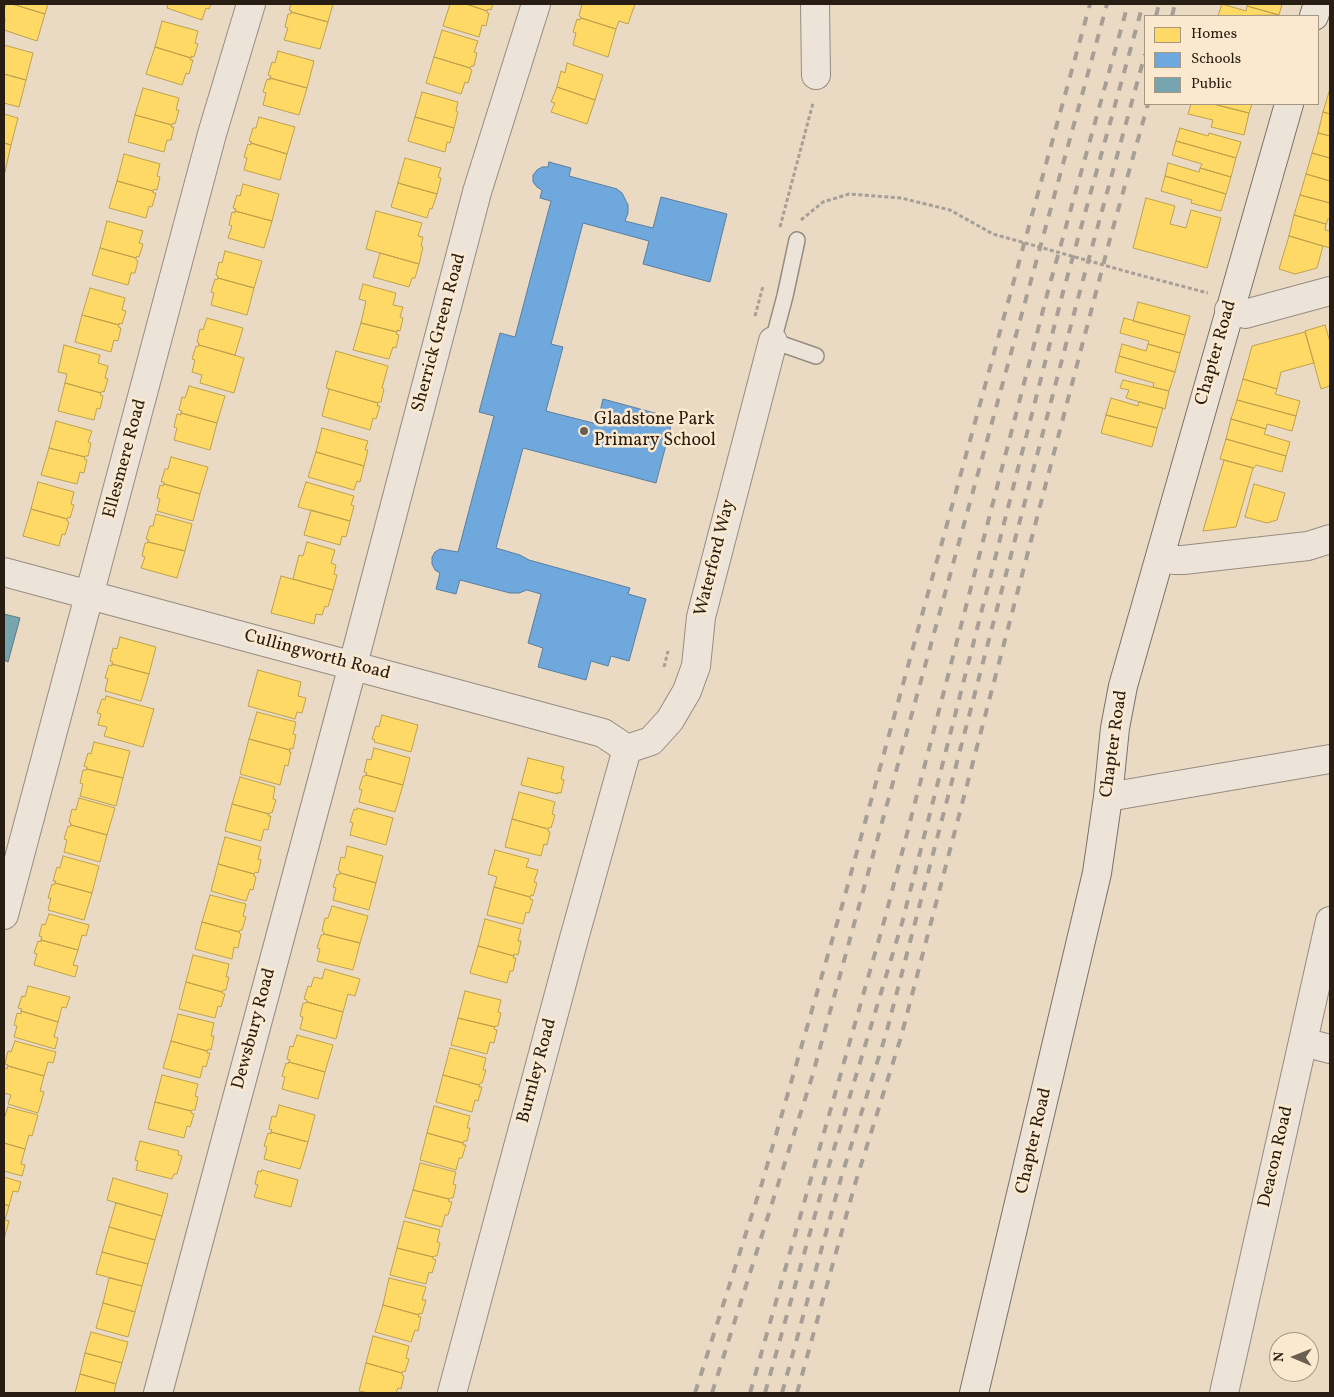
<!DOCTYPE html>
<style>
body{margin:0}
#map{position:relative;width:1334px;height:1397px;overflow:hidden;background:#eadac4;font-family:Vollkorn,serif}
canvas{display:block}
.frame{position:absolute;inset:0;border:5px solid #271d12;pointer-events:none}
.legend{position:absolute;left:1144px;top:15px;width:175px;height:90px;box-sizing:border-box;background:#fbe9cf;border:1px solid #a69783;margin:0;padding:6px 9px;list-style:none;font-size:15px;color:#271d12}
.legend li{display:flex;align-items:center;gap:10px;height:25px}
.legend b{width:25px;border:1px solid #a69783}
.north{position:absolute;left:1269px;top:1332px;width:50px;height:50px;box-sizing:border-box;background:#fbe9cf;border:1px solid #a69783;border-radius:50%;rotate:271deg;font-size:14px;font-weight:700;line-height:20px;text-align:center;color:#271d12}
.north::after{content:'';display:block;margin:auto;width:18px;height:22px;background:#6b5f50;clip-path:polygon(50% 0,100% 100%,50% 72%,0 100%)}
</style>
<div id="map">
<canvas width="1334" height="1397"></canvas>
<div class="frame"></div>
<ul class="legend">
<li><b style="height:14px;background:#ffd966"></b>Homes</li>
<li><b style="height:14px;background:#6fa8dc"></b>Schools</li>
<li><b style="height:14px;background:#76a5af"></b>Public</li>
</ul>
<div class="north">N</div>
</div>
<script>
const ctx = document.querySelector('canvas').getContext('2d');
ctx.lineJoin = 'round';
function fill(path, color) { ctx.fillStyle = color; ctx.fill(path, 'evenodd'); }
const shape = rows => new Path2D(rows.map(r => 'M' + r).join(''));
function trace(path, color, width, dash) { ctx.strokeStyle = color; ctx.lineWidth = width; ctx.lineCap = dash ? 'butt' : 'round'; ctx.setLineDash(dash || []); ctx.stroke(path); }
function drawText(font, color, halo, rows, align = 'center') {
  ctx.font = font + ' Vollkorn,serif'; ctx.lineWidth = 5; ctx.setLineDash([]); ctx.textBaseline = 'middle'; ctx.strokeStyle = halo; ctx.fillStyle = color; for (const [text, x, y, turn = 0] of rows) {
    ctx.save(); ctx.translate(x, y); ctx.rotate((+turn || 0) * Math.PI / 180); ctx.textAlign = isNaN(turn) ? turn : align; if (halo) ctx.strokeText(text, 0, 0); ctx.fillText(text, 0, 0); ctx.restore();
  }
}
const homes = shape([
 [6,4,12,4,45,14,37,41,4,30,5,18,4,17,4,10,6,4],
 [12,4,48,4,45,14,12,4],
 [168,4,211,4,209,9,206,8,202,20,167,8,168,4],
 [291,4,333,4,328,22,291,12,292,11,289,10,291,4],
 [450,4,466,4,487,11,487,13,489,13,486,26,482,25,479,37,443,26,450,4],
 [466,4,493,4,491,10,488,9,487,11,466,4],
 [582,4,635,4,628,24,619,21,616,29,581,18,581,17,579,16,582,4],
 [1222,4,1246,11,1247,6,1279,15,1218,16,1222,4],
 [1248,4,1282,4,1279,15,1247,6,1248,4],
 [291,12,328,22,320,49,284,40,288,28,285,27,288,14,291,14,291,12],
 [581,18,616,29,608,57,573,45,576,33,573,32,577,19,580,20,581,18],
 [162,21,198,31,195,43,198,44,194,57,191,56,191,58,155,47,162,21],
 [442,30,478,41,474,52,477,53,474,66,471,66,470,68,434,57,442,30],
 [4,45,33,53,26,80,4,74,4,45],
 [155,47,191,58,190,60,193,60,189,74,186,73,182,85,146,74,155,47],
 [278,51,314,61,307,88,270,78,271,76,268,75,272,62,275,63,278,51],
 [434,57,470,68,470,69,472,70,468,83,465,82,461,94,426,83,434,57],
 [567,63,603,75,595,100,557,87,561,71,565,73,567,63],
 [4,74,26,80,19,107,4,103,4,74],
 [270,78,307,88,299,115,263,105,266,93,263,92,267,79,270,80,270,78],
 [557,87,595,100,587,124,551,112,555,103,551,102,557,87],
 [143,88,179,98,176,110,179,110,175,124,173,123,172,125,135,115,143,88],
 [422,92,458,102,456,111,458,112,454,128,415,117,422,92],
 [1329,92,1330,92,1330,114,1323,112,1329,92],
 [1191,104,1213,104,1249,113,1244,135,1211,127,1213,120,1188,114,1191,104],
 [1213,104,1252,104,1249,113,1213,104],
 [1323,112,1330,114,1330,136,1318,133,1323,112],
 [4,114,18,118,11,145,4,143,4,114],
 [135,115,172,125,171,127,174,127,171,140,167,140,164,152,128,142,135,115],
 [259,117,295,127,287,154,251,143,252,142,249,141,253,128,256,128,259,117],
 [415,117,454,128,450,143,447,142,445,152,408,141,415,117],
 [1180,128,1208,136,1209,133,1241,142,1236,158,1176,141,1180,128],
 [1318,133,1330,136,1330,158,1312,153,1318,133],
 [1176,141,1236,158,1231,177,1200,168,1202,164,1172,155,1176,141],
 [4,143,11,145,5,172,4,172,4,143],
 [251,143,287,154,280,180,244,170,247,158,244,157,248,144,251,145,251,143],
 [1312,153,1330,158,1330,181,1306,174,1312,153],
 [124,154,160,164,157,176,160,177,157,190,154,189,153,191,117,181,124,154],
 [405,158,441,168,438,177,441,178,437,194,398,183,405,158],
 [1168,163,1199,172,1200,168,1231,177,1226,194,1165,176,1168,163],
 [1306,174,1330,181,1330,203,1300,195,1306,174],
 [1165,176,1226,194,1221,211,1191,203,1192,200,1161,191,1165,176],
 [117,181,153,191,153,193,156,193,152,207,149,206,146,218,109,208,117,181],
 [398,183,437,194,432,209,430,208,427,218,391,207,398,183],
 [243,184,279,194,272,221,235,211,236,209,233,208,237,195,240,196,243,184],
 [1300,195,1330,203,1330,219,1328,219,1326,224,1294,215,1300,195],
 [1146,198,1175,206,1170,224,1186,228,1191,210,1221,218,1207,268,1133,248,1146,198],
 [235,211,272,221,264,248,228,238,232,226,229,225,232,212,235,213,235,211],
 [376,211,422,223,418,236,423,237,421,246,423,247,419,264,366,249,376,211],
 [1294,215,1326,224,1325,230,1330,231,1330,248,1289,236,1294,215],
 [107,221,143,231,139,243,143,244,139,257,137,256,136,258,100,248,107,221],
 [1289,236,1323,246,1317,268,1295,274,1279,269,1289,236],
 [100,248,136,258,136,260,138,261,135,273,131,273,128,285,92,275,100,248],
 [225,251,262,261,254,288,218,278,218,276,216,275,219,262,222,263,225,251],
 [380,253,419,264,415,278,412,278,409,287,373,277,380,253],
 [218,278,254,288,247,315,211,305,214,293,211,292,215,279,217,280,218,278],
 [363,284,396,293,393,305,403,307,400,317,403,318,400,331,397,330,397,332,361,323,366,301,359,299,363,284],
 [90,288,125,298,122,310,126,311,122,324,119,323,119,325,82,315,90,288],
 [1138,302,1190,316,1185,335,1133,321,1138,302],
 [82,315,119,325,118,327,121,328,118,341,114,340,111,352,75,342,82,315],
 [207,318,243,328,235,355,199,345,199,343,197,342,200,329,203,330,207,318],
 [1124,318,1185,335,1180,353,1148,344,1149,341,1120,333,1124,318],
 [361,323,397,332,396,334,399,335,396,348,393,347,389,359,353,350,361,323],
 [1325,325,1330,342,1330,386,1321,389,1305,331,1325,325],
 [1305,332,1314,363,1281,372,1277,389,1243,379,1252,346,1305,332],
 [1122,344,1146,351,1148,344,1180,353,1175,372,1119,356,1122,344],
 [64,345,100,355,98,363,108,366,105,378,108,379,104,392,102,391,101,393,65,383,67,374,58,372,64,345],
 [199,345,244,358,234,393,200,383,202,375,192,372,195,360,192,359,196,346,198,347,199,345],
 [336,351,388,366,382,388,384,389,381,402,378,402,378,403,326,388,336,351],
 [1119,356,1175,372,1169,391,1153,387,1154,383,1115,372,1119,356],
 [1243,379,1277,389,1275,394,1300,401,1296,416,1237,400,1243,379],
 [1123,380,1169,391,1165,409,1126,398,1129,390,1120,388,1123,380],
 [65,383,101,393,100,395,103,396,100,409,97,408,94,420,58,411,65,383],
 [189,386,225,396,217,423,181,413,182,411,179,410,182,397,185,398,189,386],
 [329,389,378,403,377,406,380,406,376,419,373,418,370,430,322,416,329,389],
 [1111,398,1138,406,1139,402,1163,408,1157,428,1106,415,1111,398],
 [1237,400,1296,416,1292,431,1267,424,1266,429,1231,419,1237,400],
 [181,413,217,423,210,450,174,440,177,428,174,427,177,414,181,415,181,413],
 [1106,415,1157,428,1152,447,1101,433,1106,415],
 [1231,419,1266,429,1264,434,1290,442,1286,456,1226,439,1231,419],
 [56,421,92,431,88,442,91,443,88,456,85,456,85,457,49,448,56,421],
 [322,428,368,441,365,450,368,450,364,466,316,452,322,428],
 [1226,439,1286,456,1282,472,1256,465,1254,468,1220,459,1226,439],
 [49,448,85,457,84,459,87,460,84,473,80,472,77,484,41,475,49,448],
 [316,452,364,466,360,482,357,481,354,490,308,477,316,452],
 [171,457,208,467,200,494,164,484,164,482,161,482,165,469,168,469,171,457],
 [1224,460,1253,468,1236,527,1203,531,1224,460],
 [38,482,74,492,71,504,74,505,70,518,68,517,67,519,31,509,38,482],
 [306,482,354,496,351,505,354,506,350,521,298,507,306,482],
 [164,484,200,494,193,521,157,511,160,499,157,498,160,485,163,486,164,484],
 [1254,484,1285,493,1277,520,1267,523,1245,517,1254,484],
 [31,509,67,519,67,521,69,522,65,535,62,534,59,546,23,536,31,509],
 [311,510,350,521,346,537,342,536,340,545,304,535,311,510],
 [156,514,192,524,185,551,148,542,149,540,146,539,150,526,153,526,156,514],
 [148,542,185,551,177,578,141,568,145,557,142,556,145,543,148,543,148,542],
 [307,542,335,550,331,563,336,565,334,574,337,575,333,590,293,579,299,555,303,556,307,542],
 [281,576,333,590,328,607,325,606,322,615,316,614,314,624,271,613,281,576],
 [120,637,156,647,149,674,112,664,113,662,110,661,113,648,117,649,120,637],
 [112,664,149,674,141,701,105,691,108,679,105,678,109,665,112,666,112,664],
 [258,670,301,682,298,696,306,698,302,713,297,712,295,719,248,706,258,670],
 [106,696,154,709,143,747,104,736,107,727,98,725,101,714,97,713,102,699,105,700,106,696],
 [257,712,296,722,293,734,296,735,293,749,290,748,290,750,249,739,257,712],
 [382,715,418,725,411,752,374,742,375,740,372,739,376,726,379,727,382,715],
 [249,739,290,750,289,752,291,752,288,766,285,765,280,785,240,774,249,739],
 [94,742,130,751,123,778,87,769,87,767,84,766,88,753,91,754,94,742],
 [374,748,410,758,403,785,366,775,367,773,364,772,367,759,371,760,374,748],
 [528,758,564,767,561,779,564,780,561,793,558,792,558,794,521,785,528,758],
 [87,769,123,778,116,806,80,796,83,784,80,783,83,770,86,770,87,769],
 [366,775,403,785,395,812,359,802,362,790,359,789,363,776,365,776,366,775],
 [240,777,275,787,273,799,276,800,272,813,270,812,269,814,232,804,240,777],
 [519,792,555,802,552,814,555,815,551,828,549,827,548,829,512,819,519,792],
 [79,798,115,808,107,835,71,825,71,823,69,822,72,809,76,810,79,798],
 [232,804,269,814,268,816,271,816,268,830,264,829,261,841,225,831,232,804],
 [357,808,393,818,386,845,350,835,353,823,350,822,354,809,357,810,357,808],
 [512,819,548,829,548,831,550,832,547,845,544,844,541,856,505,847,512,819],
 [71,825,107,835,100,862,64,852,67,840,64,839,68,826,70,827,71,825],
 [225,837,261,847,258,859,261,860,258,873,255,872,254,874,218,864,225,837],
 [347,846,383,856,376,883,340,873,340,871,338,870,341,857,345,858,347,846],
 [495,850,529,859,526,867,538,870,534,882,537,883,533,896,531,895,530,897,494,887,497,877,488,874,495,850],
 [63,856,99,866,92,893,55,883,56,881,53,881,57,867,60,868,63,856],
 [218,864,254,874,254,876,256,877,253,890,250,889,246,901,211,891,218,864],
 [340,873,376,883,369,910,333,900,336,888,333,887,337,874,339,875,340,873],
 [55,883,92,893,84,920,48,910,51,898,48,898,52,884,54,885,55,883],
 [494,887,530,897,530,899,533,900,529,913,526,912,523,924,487,915,494,887],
 [210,895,246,904,243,916,246,917,242,930,240,930,239,932,202,922,210,895],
 [332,906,368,916,360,943,324,934,324,932,322,931,325,918,328,918,332,906],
 [49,914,89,925,86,936,82,935,78,950,41,940,42,937,39,936,42,924,45,925,49,914],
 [485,919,521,929,518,941,521,941,518,955,514,954,514,956,478,946,485,919],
 [202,922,239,932,239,933,241,934,238,948,234,947,232,959,195,949,202,922],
 [324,934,360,943,353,970,317,961,320,949,317,948,321,935,323,935,324,934],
 [41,940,78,950,73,965,78,966,75,977,34,965,37,954,34,953,38,941,41,942,41,940],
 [478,946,514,956,513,958,516,958,513,971,510,971,507,983,470,973,478,946],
 [193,955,229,964,226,977,229,977,226,990,223,990,222,992,186,982,193,955],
 [325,969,360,979,355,996,348,994,343,1012,307,1002,307,1000,304,999,308,986,311,987,314,977,322,979,325,969],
 [186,982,222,992,222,993,225,994,221,1007,218,1006,215,1018,179,1009,186,982],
 [28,986,70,997,66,1008,62,1007,58,1022,21,1011,22,1009,18,1008,22,996,25,997,28,986],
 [465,991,501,1000,498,1012,501,1013,498,1026,495,1026,495,1027,458,1018,465,991],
 [307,1002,343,1012,336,1039,300,1029,303,1017,300,1016,303,1003,306,1003,307,1002],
 [21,1011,58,1022,54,1037,58,1038,55,1049,14,1037,17,1026,14,1025,17,1013,21,1014,21,1011],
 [178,1014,214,1023,211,1036,214,1036,211,1050,208,1049,207,1051,171,1041,178,1014],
 [458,1018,495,1027,494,1029,497,1030,494,1043,490,1042,487,1054,451,1045,458,1018],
 [297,1035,333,1045,325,1072,289,1062,290,1060,287,1059,290,1046,293,1047,297,1035],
 [15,1041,56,1052,53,1063,48,1062,44,1076,8,1066,8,1065,5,1064,8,1051,11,1052,15,1041],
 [171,1041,207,1051,207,1053,210,1053,206,1067,203,1066,200,1078,163,1068,171,1041],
 [450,1048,486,1058,483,1070,486,1070,482,1083,480,1083,479,1085,443,1075,450,1048],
 [289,1062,325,1072,318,1099,282,1089,285,1077,282,1076,286,1063,288,1064,289,1062],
 [8,1066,44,1076,40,1091,44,1092,38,1113,8,1104,11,1095,4,1093,4,1068,7,1069,8,1066],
 [162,1075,198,1084,195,1096,198,1097,195,1110,192,1110,191,1111,155,1102,162,1075],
 [443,1075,479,1085,479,1087,482,1087,478,1101,475,1100,472,1112,436,1102,443,1075],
 [155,1102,191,1111,191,1113,194,1114,190,1127,187,1126,184,1138,148,1129,155,1102],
 [279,1105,315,1115,308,1142,271,1132,272,1130,269,1129,272,1116,276,1117,279,1105],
 [434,1106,470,1116,467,1128,470,1128,467,1141,464,1141,463,1143,427,1133,434,1106],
 [8,1107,38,1115,32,1136,29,1135,25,1149,4,1143,4,1115,5,1116,8,1107],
 [271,1132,308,1142,300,1169,264,1159,267,1147,264,1146,268,1133,271,1134,271,1132],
 [427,1133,463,1143,463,1145,466,1145,462,1158,459,1158,456,1170,420,1160,427,1133],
 [140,1141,179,1151,178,1155,182,1156,177,1174,174,1174,172,1179,136,1170,138,1161,135,1160,140,1141],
 [4,1143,25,1149,21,1164,25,1165,22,1176,4,1171,4,1143],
 [420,1163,456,1172,453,1184,456,1185,453,1198,450,1198,449,1199,413,1190,420,1163],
 [262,1170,298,1180,291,1207,254,1197,258,1185,255,1184,258,1171,261,1172,262,1170],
 [4,1177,21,1182,18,1192,13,1191,9,1206,4,1204,4,1177],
 [113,1178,168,1194,162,1216,107,1200,113,1178],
 [413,1190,449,1199,448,1201,452,1202,448,1215,445,1215,442,1227,405,1217,413,1190],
 [116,1203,162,1216,155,1240,109,1227,116,1203],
 [4,1204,9,1206,5,1220,9,1221,4,1239,4,1204],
 [404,1221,440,1230,437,1242,440,1243,437,1256,434,1256,433,1257,397,1248,404,1221],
 [109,1227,155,1240,148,1264,102,1252,109,1227],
 [397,1248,433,1257,433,1259,436,1260,432,1273,429,1272,426,1284,390,1275,397,1248],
 [102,1252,148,1264,142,1286,96,1274,102,1252],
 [109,1278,142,1286,135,1312,103,1303,109,1278],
 [389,1278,426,1287,422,1300,426,1300,422,1314,419,1313,419,1315,383,1305,389,1278],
 [103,1303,135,1312,128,1337,96,1328,103,1303],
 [383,1305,419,1315,418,1317,421,1317,418,1331,415,1330,411,1342,375,1332,383,1305],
 [91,1332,128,1342,122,1363,85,1353,91,1332],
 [373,1336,409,1346,406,1358,409,1359,405,1372,403,1371,402,1373,366,1363,373,1336],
 [85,1353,122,1363,116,1384,80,1374,85,1353],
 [366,1363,402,1373,402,1375,404,1376,401,1389,398,1388,396,1393,369,1393,359,1391,366,1363],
 [80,1374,116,1384,114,1393,75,1393,80,1374]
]);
fill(homes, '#ffd966');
trace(homes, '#bea14d', 1);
const schools = shape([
 [549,162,571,168,569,176,617,189,622,193,628,205,628,213,625,221,653,228,661,197,727,214,710,282,643,264,649,241,583,223,551,344,563,347,546,411,597,424,603,399,673,418,656,483,523,448,496,548,520,555,529,560,630,588,628,594,646,599,629,661,611,656,608,666,591,661,586,680,538,667,543,648,528,643,541,594,527,590,519,593,510,593,460,580,456,594,436,589,440,573,435,570,432,564,432,557,435,552,440,549,458,552,494,416,479,412,500,333,515,337,551,201,540,198,542,190,537,187,533,182,533,175,537,170,542,167,548,167,549,162]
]);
fill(schools, '#6fa8dc');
trace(schools, '#597e9f', 1);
const public = shape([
 [4,614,20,618,8,662,4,660,4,614]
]);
fill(public, '#76a5af');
trace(public, '#5e7c80', 1);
const lane = shape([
 [797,240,785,296,773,341,816,356]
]);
const street = shape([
 [815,4,816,75],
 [1229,310,1245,314,1330,291],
 [1161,554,1174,560,1183,560,1308,546,1330,539],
 [4,572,603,733,627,749],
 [627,749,651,741,670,720,687,691,696,666,701,617,773,341],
 [1108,797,1330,759],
 [4,915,212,134,251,4],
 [1303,1042,1330,1049],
 [158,1393,349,680,477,192,536,4],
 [452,1393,573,942,627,749],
 [1224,1393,1330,921]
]);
const secondary = shape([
 [1314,16,1318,4],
 [974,1393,1097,873,1108,797,1115,728,1123,686,1289,104]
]);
trace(lane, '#968c7f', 18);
trace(street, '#968c7f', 30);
trace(secondary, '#7b7266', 30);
trace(shape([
 [801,220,823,202,849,194,901,198,950,210,993,234,1132,273,1208,293],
 [780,227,813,103],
 [755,316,763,286],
 [690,439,718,446],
 [664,667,668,651]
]), '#a79f96', 3, [4, 2.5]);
trace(lane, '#ede4d9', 15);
trace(street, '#ede4d9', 28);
trace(secondary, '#ede4d9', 28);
trace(shape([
 [1156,16,1159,4],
 [1172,16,1175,4],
 [695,1393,762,1183,842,906,1090,4],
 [712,1393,812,1077,1107,4],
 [750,1393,885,918,1048,291,1128,4],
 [765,1393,827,1172,902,923,1062,296,1143,4],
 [782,1393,841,1178,886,1034,1077,302,1145,54],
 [797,1393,855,1184,901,1037,1111,235,1148,104]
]), '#a79f96', 4, [9, 9]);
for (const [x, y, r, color] of [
 [584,431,5,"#6b5f50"]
]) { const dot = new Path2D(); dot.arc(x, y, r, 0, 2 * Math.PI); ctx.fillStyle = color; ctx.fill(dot); trace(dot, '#fbe9cf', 2); }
drawText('18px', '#271d12', '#fbe9cf', [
 ["Sherrick Green Road",440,333,-75],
 ["Chapter Road",1217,353,-74],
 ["Ellesmere Road",126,459,-75],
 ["Waterford Way",716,558,-76],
 ["Cullingworth Road",317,656,15],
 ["Chapter Road",1115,744,-82],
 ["Dewsbury Road",255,1029,-75],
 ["Burnley Road",538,1071,-75],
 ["Chapter Road",1035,1141,-77],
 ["Deacon Road",1277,1157,-77]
]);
drawText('18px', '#271d12', '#fbe9cf', [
 ["Gladstone Park",594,421],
 ["Primary School",594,442]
], 'left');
</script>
